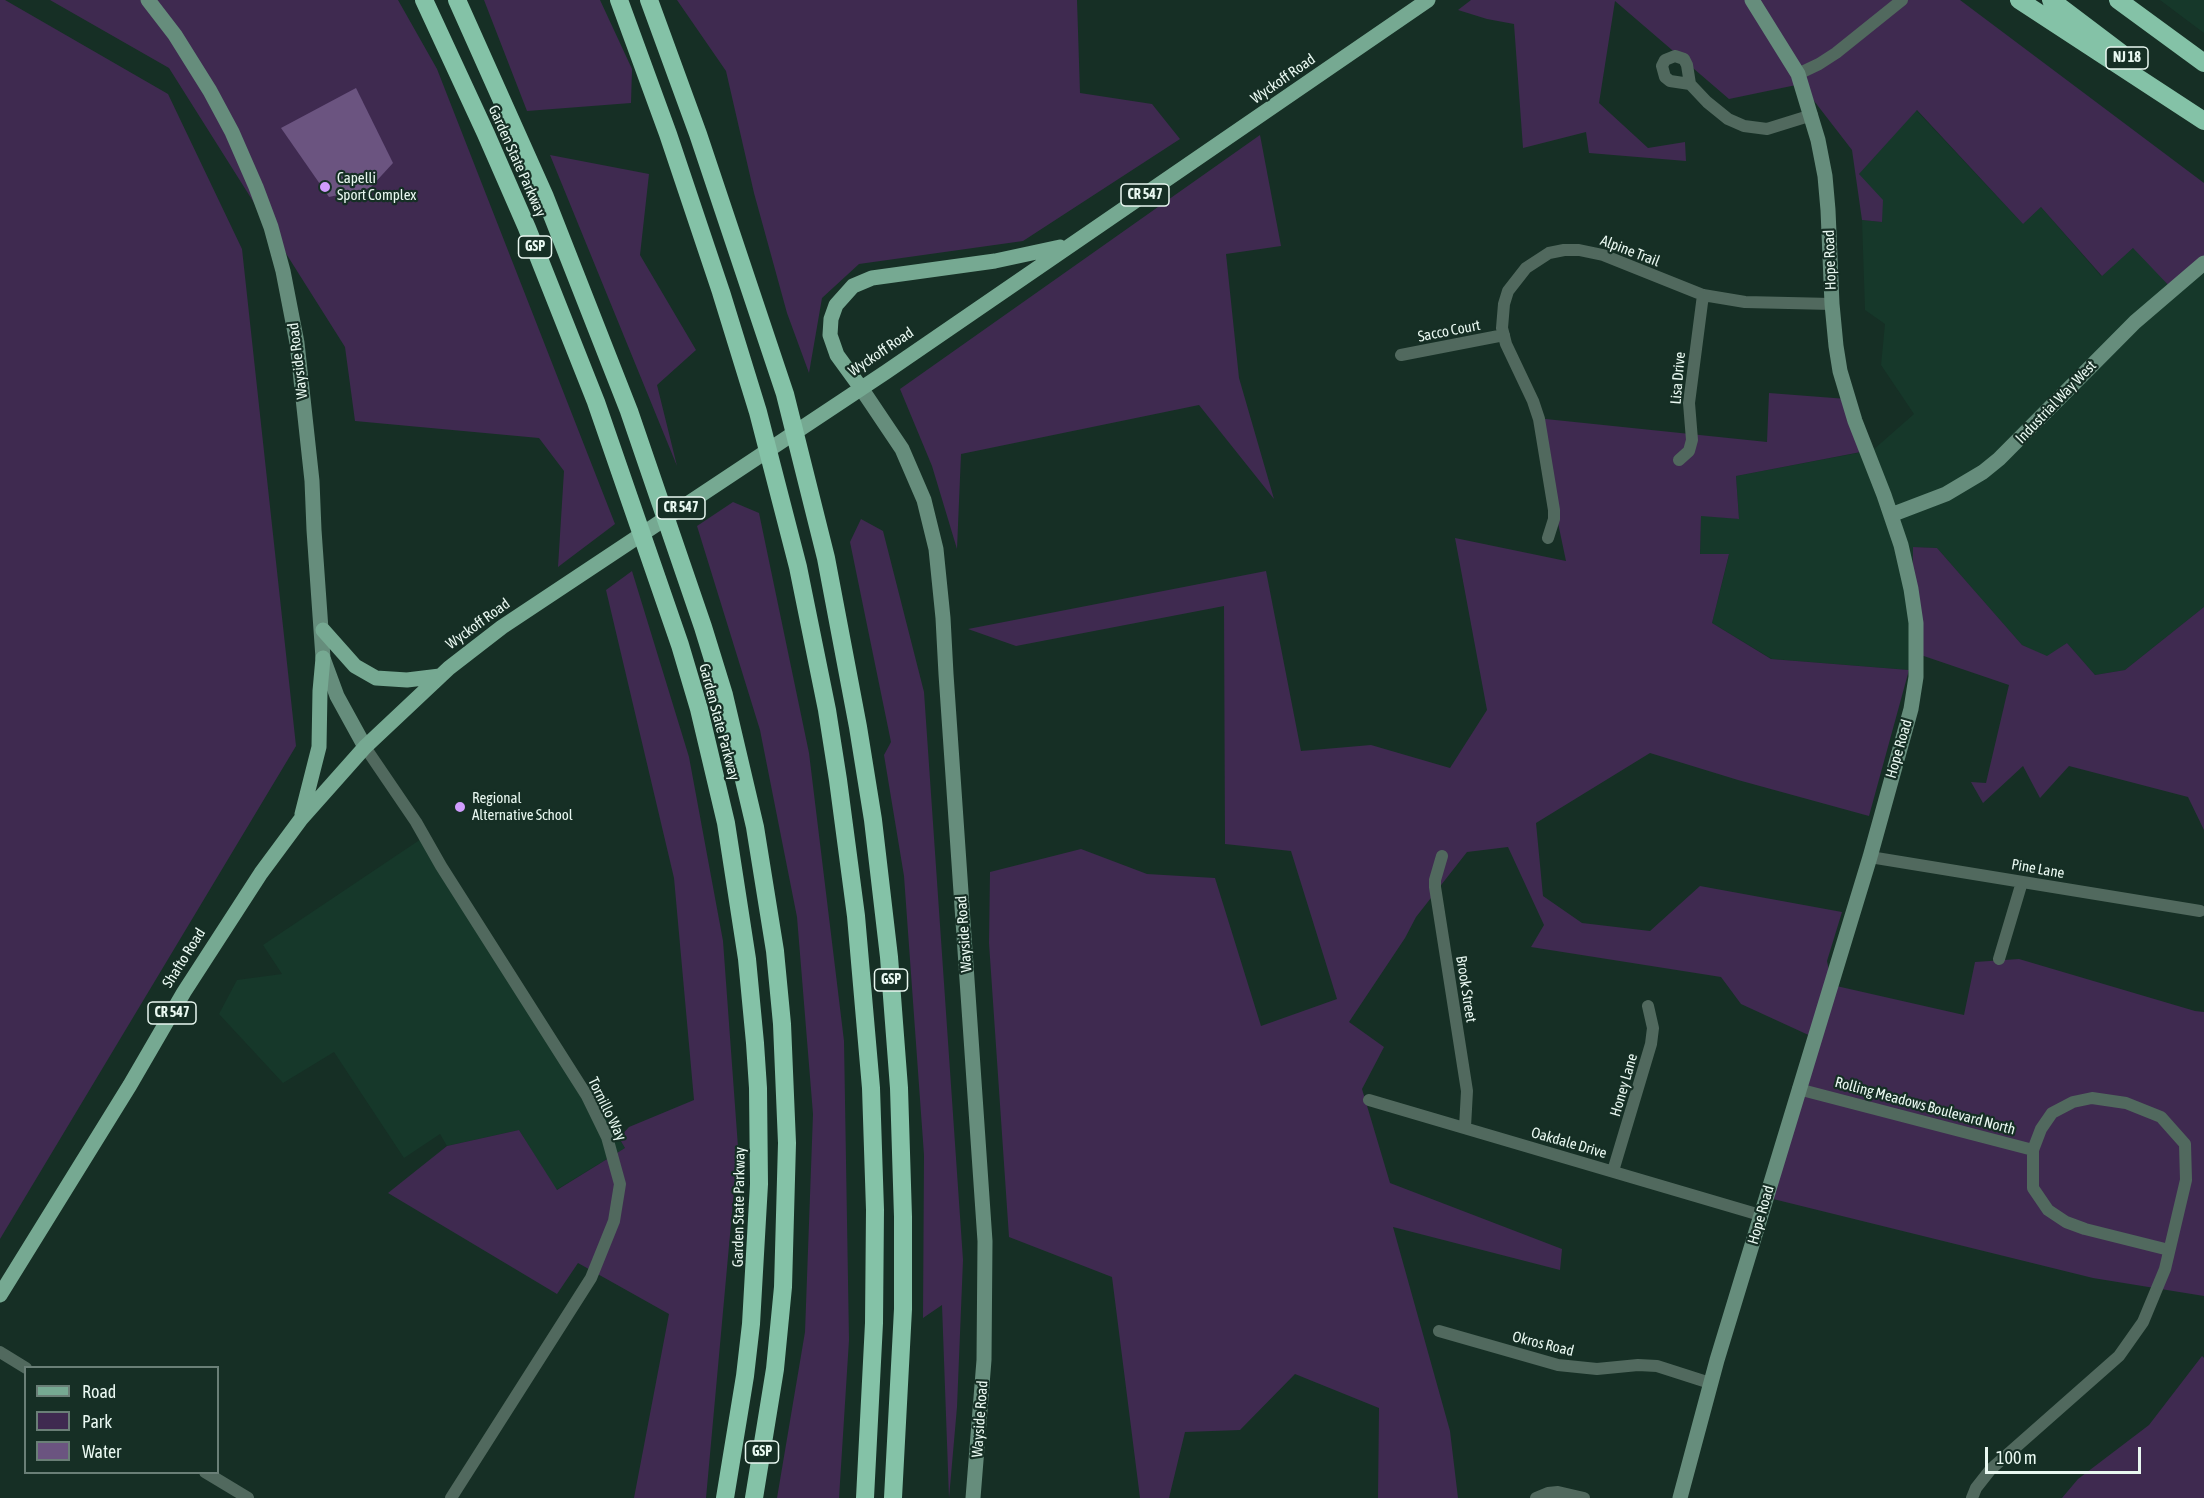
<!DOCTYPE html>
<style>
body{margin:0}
#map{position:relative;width:2204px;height:1498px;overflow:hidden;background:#162f25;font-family:"Asap Condensed",sans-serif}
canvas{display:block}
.legend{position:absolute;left:24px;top:1366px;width:195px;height:108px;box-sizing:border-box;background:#162f25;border:2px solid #6a7f77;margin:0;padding:8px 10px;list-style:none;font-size:18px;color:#e9f8f1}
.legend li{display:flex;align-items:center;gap:12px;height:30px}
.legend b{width:30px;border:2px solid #6a7f77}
.scale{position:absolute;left:1985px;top:1447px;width:156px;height:27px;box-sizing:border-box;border:3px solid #e9f8f1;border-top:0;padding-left:8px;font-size:18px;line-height:21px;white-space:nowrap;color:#e9f8f1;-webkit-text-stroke:4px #162f25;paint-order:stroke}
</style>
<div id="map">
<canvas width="2204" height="1498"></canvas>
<ul class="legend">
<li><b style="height:8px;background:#76a992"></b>Road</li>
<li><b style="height:16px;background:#3f2a50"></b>Park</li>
<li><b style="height:16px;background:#6b5480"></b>Water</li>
</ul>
<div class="scale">100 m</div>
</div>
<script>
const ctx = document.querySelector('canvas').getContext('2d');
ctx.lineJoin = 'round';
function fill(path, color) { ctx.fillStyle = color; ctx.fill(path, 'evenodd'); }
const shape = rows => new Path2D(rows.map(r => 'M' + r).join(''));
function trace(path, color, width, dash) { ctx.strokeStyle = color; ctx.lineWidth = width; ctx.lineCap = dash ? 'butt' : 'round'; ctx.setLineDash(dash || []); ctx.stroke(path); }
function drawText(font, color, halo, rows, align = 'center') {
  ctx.font = font + ' "Asap Condensed",sans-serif'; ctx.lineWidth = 4.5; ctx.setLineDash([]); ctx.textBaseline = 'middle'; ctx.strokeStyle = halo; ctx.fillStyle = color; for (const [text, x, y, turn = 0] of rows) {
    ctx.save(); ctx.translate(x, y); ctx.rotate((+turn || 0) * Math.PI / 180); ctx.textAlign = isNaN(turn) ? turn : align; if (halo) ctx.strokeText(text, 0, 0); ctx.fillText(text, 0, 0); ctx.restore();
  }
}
fill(shape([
 [2160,0,2204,0,2204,33],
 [1916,110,2023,224,2041,207,2101,276,2133,248,2204,264,2204,607,2125,670,2095,675,2067,643,2047,657,2022,645,1937,548,1913,547,1912,652,1909,670,1772,659,1712,623,1729,555,1700,555,1701,515,1739,519,1736,476,1873,450,1914,414,1881,365,1885,324,1865,310,1862,220,1882,222,1859,174],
 [424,837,625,1148,556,1190,519,1130,447,1146,440,1134,404,1158,334,1052,283,1083,219,1014,237,980,282,974,263,945]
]), '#16382a');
fill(shape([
 [0,0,5,0,168,94,242,249,296,746,0,1239],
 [50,0,398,0,437,69,615,524,558,567,564,471,539,438,355,421,345,347,169,68],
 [484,0,600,0,632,69,631,103,527,111],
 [677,0,1077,0,1080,93,1152,104,1180,139,1023,241,859,264,822,298,809,373,787,313,754,193,726,71],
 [1471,0,1960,0,2204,183,2204,264,2174,291,2133,248,2102,276,2041,207,2023,224,1917,110,1859,174,1883,200,1882,222,1862,220,1852,150,1801,84,1729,99,1615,1,1599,103,1648,148,1685,142,1686,161,1589,153,1586,132,1523,148,1514,24,1487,19,1458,10],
 [1260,135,1281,246,1226,254,1239,378,1274,499,1199,405,961,454,957,549,932,466,900,389],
 [550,155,649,174,640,255,696,350,657,385,677,466],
 [1769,393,1847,399,1866,451,1736,476,1739,519,1701,516,1700,554,1729,554,1712,623,1771,659,1909,670,1869,816,1738,780,1650,753,1536,823,1543,896,1582,923,1650,931,1700,886,1842,912,1827,961,1832,985,1964,1015,1975,962,2019,959,2195,1011,2204,1012,2204,1296,2093,1278,1765,1197,1815,1038,1741,1004,1721,977,1531,947,1544,925,1508,847,1467,852,1416,917,1405,938,1349,1022,1384,1047,1362,1089,1390,1183,1562,1249,1560,1270,1393,1227,1450,1431,1458,1498,1378,1498,1379,1408,1295,1374,1240,1430,1185,1432,1169,1498,1140,1498,1112,1277,1009,1237,989,943,990,872,1081,849,1147,874,1215,878,1261,1026,1337,999,1291,851,1225,844,1224,606,1016,646,968,629,1266,571,1301,751,1371,745,1450,768,1487,710,1455,538,1566,561,1536,418,1767,442],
 [733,502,759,513,809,753,844,1041,849,1340,839,1498,777,1498,805,1332,813,1114,797,917,760,730,697,526],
 [861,519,883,531,924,692,963,1260,957,1407,949,1498,942,1305,923,1318,924,1155,904,876,884,755,891,742,850,542],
 [1913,547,1937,548,2022,645,2047,656,2067,643,2095,675,2125,670,2204,607,2204,830,2188,797,2069,766,2040,798,2023,766,1983,803,1971,782,1986,783,2009,685,1912,652],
 [632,571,689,757,723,941,738,1147,706,1498,634,1498,669,1314,578,1263,557,1294,388,1193,447,1146,519,1130,557,1190,625,1148,619,1138,629,1127,694,1100,674,878,606,590],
 [2202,1356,2204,1358,2204,1498,2062,1498,2078,1479,2149,1425]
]), '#3f2a50');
fill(shape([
 [356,88,393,163,370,188,329,197,281,128]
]), '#6b5480');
trace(shape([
 [1675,56,1684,59,1687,65,1690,84,1670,81,1665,77,1662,66,1665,60,1675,56],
 [1798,74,1819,64,1836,53,1902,0],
 [1690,84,1707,102,1728,119,1744,126,1767,129,1812,115],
 [1401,355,1504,335],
 [1679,460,1689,451,1692,440,1689,403,1703,295],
 [1548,538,1554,519,1554,510,1539,419,1533,401,1506,344,1502,328,1504,304,1508,291,1526,268,1549,253,1564,250,1579,250,1603,255,1703,295,1745,302,1832,304],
 [365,747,416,822,441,866,587,1096,607,1137,620,1184,614,1221,591,1278,451,1498],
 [1442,856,1435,880,1435,887,1467,1091,1465,1127],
 [1870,857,2200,911],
 [1999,959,2022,882],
 [1798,1089,2033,1150,2041,1129,2052,1113,2073,1102,2092,1098,2126,1103,2161,1117,2185,1144,2186,1180,2165,1269,2143,1322,2119,1356,1991,1469,1976,1488,1972,1498],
 [1369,1100,1760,1215],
 [2033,1150,2033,1188,2048,1210,2066,1222,2085,1229,2169,1250],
 [1613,1171,1651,1044,1653,1028,1648,1006],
 [1439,1331,1558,1365,1597,1369,1638,1365,1657,1366,1710,1383],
 [0,1352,26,1368],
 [205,1472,248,1498],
 [1536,1498,1548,1493,1558,1492,1584,1498]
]), '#51695e', 12);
trace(shape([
 [148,0,175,35,210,91,232,132,256,187,271,227,283,271,297,343,312,481,314,530,323,658,337,696,365,747],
 [861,388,902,449,924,500,936,549,943,618,946,674,985,1241,984,1360,973,1498],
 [1891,515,1946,494,1983,472,1999,459,2135,322,2204,263],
 [1680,1498,1717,1360,1870,857,1911,709,1916,677,1916,623,1911,589,1901,545,1884,495,1855,421,1840,371,1836,346,1832,304,1828,210,1825,176,1818,140,1798,74,1752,0]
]), '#668d7c', 15);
trace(shape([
 [861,388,837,355,830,335,831,319,836,305,853,286,872,278,995,261,1060,247],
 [323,630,355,666,376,678,407,680,440,676],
 [302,814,319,747,320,691,323,658],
 [0,1295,130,1085,184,992,261,873,301,819,365,747,449,668,502,627,886,372,1428,0]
]), '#76a992', 15);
trace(shape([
 [424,0,486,134,527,228,596,402,680,645,699,709,726,823,747,959,755,1043,758,1088,759,1184,751,1324,745,1376,725,1498],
 [457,0,545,197,629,411,703,627,724,695,755,827,775,951,782,1024,787,1143,783,1287,775,1369,754,1498],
 [619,0,668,134,721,292,758,412,798,567,827,710,838,780,856,916,871,1088,875,1210,874,1323,865,1498],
 [649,0,698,134,785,394,826,558,858,727,873,820,889,957,899,1088,903,1217,903,1309,893,1498],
 [2019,0,2204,121],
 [2051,0,2121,53],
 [2118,0,2204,63]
]), '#84c2a7', 18);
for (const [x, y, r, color] of [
 [325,187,6,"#d19dfe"],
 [460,807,6,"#d19dfe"]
]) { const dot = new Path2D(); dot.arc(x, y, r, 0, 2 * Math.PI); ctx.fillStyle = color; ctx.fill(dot); trace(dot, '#162f25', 2); }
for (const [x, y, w] of [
 [2127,58,42],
 [1145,195,48],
 [535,247,33],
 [681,508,48],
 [891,980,33],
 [172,1013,48],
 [762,1452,33]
]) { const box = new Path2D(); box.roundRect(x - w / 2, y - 11, w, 22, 4.5); ctx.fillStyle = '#162f25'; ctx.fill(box); trace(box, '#e9f8f1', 1.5); }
drawText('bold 14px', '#e9f8f1', null, [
 ["NJ 18",2127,58],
 ["CR 547",1145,195],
 ["GSP",535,247],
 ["CR 547",681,508],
 ["GSP",891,980],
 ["CR 547",172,1013],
 ["GSP",762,1452]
]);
drawText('15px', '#e9f8f1', '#162f25', [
 ["Wyckoff Road",1283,79,-35],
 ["Garden State Parkway",517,161,66],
 ["Alpine Trail",1630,251,21],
 ["Hope Road",1830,260,-92],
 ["Sacco Court",1449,331,-11],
 ["Wyckoff Road",881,352,-34],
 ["Wayside Road",298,361,-97],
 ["Lisa Drive",1678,378,-85],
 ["Industrial Way West",2056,402,-46],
 ["Wyckoff Road",478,624,-36],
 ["Garden State Parkway",719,722,75],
 ["Hope Road",1899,749,-74],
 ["Pine Lane",2038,869,10],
 ["Wayside Road",964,934,-94],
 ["Shafto Road",184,958,-58],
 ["Brook Street",1466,989,81],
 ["Honey Lane",1624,1085,-74],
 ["Rolling Meadows Boulevard North",1925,1106,15],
 ["Tornillo Way",607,1109,64],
 ["Oakdale Drive",1569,1143,16],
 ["Garden State Parkway",739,1207,-89],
 ["Hope Road",1761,1215,-74],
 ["Okros Road",1543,1344,14],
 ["Wayside Road",980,1419,-86]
]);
drawText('15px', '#e9f8f1', '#162f25', [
 ["Capelli",337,178],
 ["Sport Complex",337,195],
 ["Regional",472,798],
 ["Alternative School",472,815]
], 'left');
</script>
